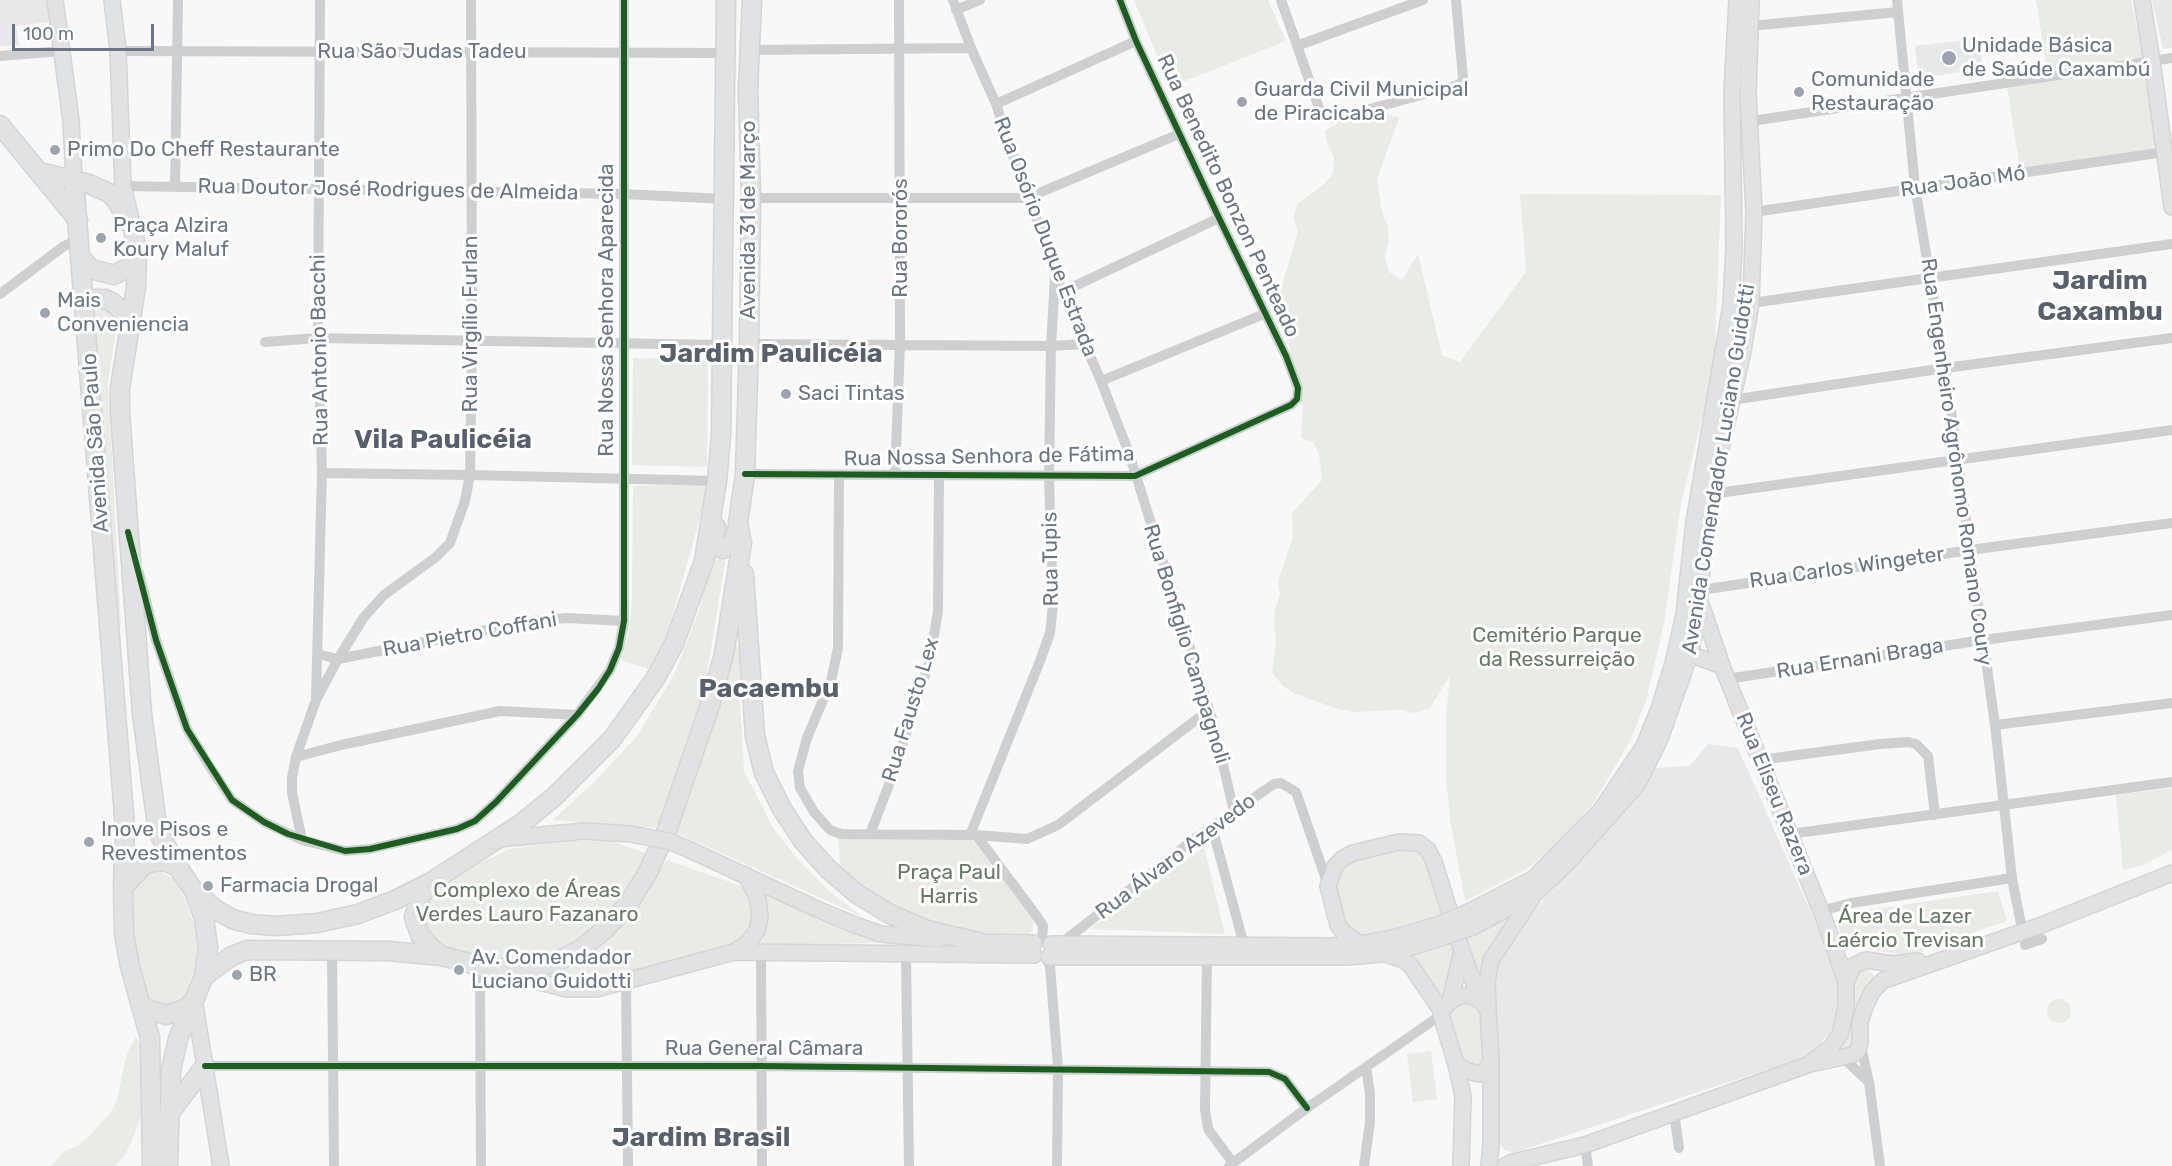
<!DOCTYPE html>
<meta charset="utf-8">
<style>
body{margin:0}
#map{position:relative;width:2172px;height:1166px;overflow:hidden;background:#f8f8f8;font-family:Rubik,sans-serif}
canvas{display:block}
.scale{position:absolute;left:12px;top:24px;width:142px;height:27px;box-sizing:border-box;border:3px solid #6a7687;border-top:0;padding-left:8px;font-size:18px;line-height:21px;white-space:nowrap;color:#6a7687;-webkit-text-stroke:4px #fff;paint-order:stroke}
</style>
<div id="map">
<canvas width="2172" height="1166"></canvas>
<div class="scale">100 m</div>
</div>
<script>
const ctx = document.querySelector('canvas').getContext('2d');
ctx.lineJoin = 'round';
function fill(path, color) { ctx.fillStyle = color; ctx.fill(path, 'evenodd'); }
const shape = rows => new Path2D(rows.map(r => 'M' + r).join(''));
function trace(path, color, width, dash) { ctx.strokeStyle = color; ctx.lineWidth = width; ctx.lineCap = dash ? 'butt' : 'round'; ctx.setLineDash(dash || []); ctx.stroke(path); }
function drawText(font, color, halo, rows, align = 'center') {
  ctx.font = font + ' Rubik,sans-serif'; ctx.lineWidth = 6; ctx.setLineDash([]); ctx.textBaseline = 'middle'; ctx.strokeStyle = halo; ctx.fillStyle = color; for (const [text, x, y, turn = 0] of rows) {
    ctx.save(); ctx.translate(x, y); ctx.rotate((+turn || 0) * Math.PI / 180); ctx.textAlign = isNaN(turn) ? turn : align; if (halo) ctx.strokeText(text, 0, 0); ctx.fillText(text, 0, 0); ctx.restore();
  }
}
fill(shape([
 [0,0,47,0,49,22,16,26,19,45,0,46],
 [2152,0,2172,0,2172,48,2163,49],
 [1979,38,1983,69,1919,78,1915,46],
 [1708,744,1738,748,1833,962,1838,988,1839,1008,1831,1031,1811,1055,1513,1153,1505,1150,1500,1143,1492,979,1498,960,1523,923,1615,820,1654,768,1690,766]
]), '#e7e8e9');
fill(shape([
 [1134,0,1268,0,1286,41,1170,87],
 [2036,0,2131,0,2143,57,2047,70],
 [2146,67,2158,150,2020,170,2007,86],
 [1366,113,1383,113,1399,118,1377,179,1382,212,1388,226,1389,240,1385,257,1389,272,1402,280,1418,254,1442,355,1460,362,1526,272,1520,194,1721,195,1714,371,1681,503,1664,623,1646,701,1630,741,1594,802,1561,840,1527,869,1465,901,1450,819,1446,777,1446,718,1450,675,1430,708,1414,713,1399,710,1353,712,1338,709,1295,694,1282,685,1272,672,1276,642,1274,625,1275,609,1280,595,1278,581,1293,536,1292,513,1322,480,1319,454,1313,442,1301,438,1303,407,1298,392,1280,292,1298,231,1293,217,1298,203,1323,185,1333,174,1334,157,1327,142,1325,131,1350,116],
 [101,308,112,309,118,321,108,381,121,625,117,625,93,311],
 [633,358,708,359,707,467,632,465],
 [709,485,665,643,648,669,621,660,629,633,632,600,633,486],
 [715,551,725,562,702,705,657,828,553,820,596,780,637,736,674,675,698,613],
 [738,646,741,648,742,654,740,699,744,771,773,828,802,864,830,892,863,917,674,832,732,652,735,647],
 [2172,788,2172,850,2143,865,2123,870,2116,795],
 [838,839,972,839,1033,917,1033,930,1023,940,979,939,929,926,879,903,841,873],
 [609,840,651,855,620,905,573,945,523,963,488,961,462,954,433,939,424,927,421,917,422,902,439,882,510,849,568,841],
 [1405,846,1416,849,1428,859,1446,917,1362,939,1344,923,1336,893,1336,877,1350,859],
 [1204,847,1225,934,1090,929],
 [667,860,744,887,752,895,753,925,746,935,733,945,636,973,581,981,537,974,634,909],
 [155,869,173,878,182,892,196,929,197,949,194,969,186,993,180,1002,159,1009,141,995,129,912,132,884],
 [1998,891,2007,921,1908,955,1864,949,1849,943,1839,931,1838,922,1842,914],
 [761,892,880,943,752,945],
 [1517,909,1484,992,1462,935],
 [1453,939,1457,954,1441,1003,1400,954],
 [1865,967,1874,975,1874,981,1853,1026,1852,1035,1855,1043,1853,1049,1843,1050,1840,1046,1853,1001,1854,976,1855,970],
 '2047 1011a12 12 0 1 1 24 0a12 12 0 1 1-24 0Z',
 [1469,1001,1483,1009,1484,1066,1476,1070,1460,1058,1447,1012,1453,1005],
 [136,1037,143,1051,146,1080,142,1113,132,1141,125,1155,115,1166,50,1166,65,1151,79,1145,91,1134,112,1111,118,1097,124,1065,128,1051],
 [1431,1051,1437,1099,1413,1102,1407,1054]
]), '#e8ebe6');
const secondary = shape([
 [55,0,71,121,74,180],
 [112,0,118,51,123,186,131,219],
 [2142,0,2152,61,2172,207],
 [1702,607,1722,666,1825,921,1846,982,1846,1007,1840,1034,1831,1047,1812,1062],
 [1682,651,1722,666],
 [499,839,584,831,630,834],
 [690,850,817,909,855,925,881,934,939,939],
 [1466,913,1533,879,1601,810,1644,746,1660,706,1672,667,1684,615,1694,522,1731,305,1734,249,1732,94,1737,0],
 [1473,927,1536,893,1570,860,1637,785,1660,739,1690,654,1699,613,1702,569,1711,494,1743,351,1751,303,1754,212,1748,95,1751,0],
 [972,942,1034,943],
 [1051,944,1331,946,1360,944,1397,937,1440,924],
 [1360,944,1344,933,1338,925,1328,886,1335,866,1342,859,1353,853,1399,842,1419,843,1428,850,1434,862,1462,951,1476,989,1484,1004],
 [734,952,749,942,757,930,760,918,758,899,746,875],
 [1385,954,1404,960,1411,966,1442,1012],
 [1049,957,1347,957,1382,954,1415,946,1444,937],
 [504,973,567,989,596,989,734,952,1034,955],
 [1846,982,1853,966,1866,960,1893,964,1918,961],
 [1469,995,1478,999,1488,1009,1491,1061,1486,1070,1479,1074,1465,1070,1456,1064,1441,1015,1443,1009,1450,1002,1459,996,1469,995],
 [194,999,221,1166],
 [1450,1002,1462,951],
 [1488,1006,1487,982,1491,960,1532,898],
 [1456,1064,1463,1096,1461,1166],
 [1489,1166,1491,1146,1491,1061],
 [1505,1166,1513,1162,1585,1145,1810,1064,1852,1055,1858,1051,1860,1042,1860,1022,1865,1007,1872,992,1882,981,2039,926,2172,873]
]);
const primary = shape([
 [0,125,78,220],
 [39,172,89,184,109,193,116,200,133,228,137,255,136,287,120,388,120,412,142,714,158,832,178,867,194,891,204,918,208,947,204,976,178,1039,171,1070,168,1166],
 [74,180,125,828,123,887,124,934,130,967,150,1038,152,1166],
 [82,259,91,269,114,275,131,266,137,255],
 [85,302,94,299,105,299,113,303,120,309,130,326],
 [716,527,713,542,723,549,733,543,738,526],
 [744,574,755,736,764,773,782,809,803,841,828,869,857,894,890,914,927,930,982,943],
 [431,882,421,895,414,917,420,935,429,946,442,956],
 [123,887,144,865,156,861,167,862,178,867],
 [194,891,215,909,232,919,251,924,276,926,317,923,358,914,395,900,431,882,522,823,554,797,612,739,655,679,674,644,704,561,717,481,721,435,722,345,726,0],
 [204,976,232,956,247,950,388,951,442,956,487,968,524,969,554,963,581,949,604,930,629,903,648,872,667,830,710,705,724,654,742,543,738,523,745,474,749,344,751,198,748,90,752,0],
 [141,1007,166,1015,185,1009,193,1002],
 [169,1114,205,1066]
]);
trace(secondary, '#d4d5d6', 18);
trace(primary, '#d4d5d6', 21);
trace(shape([
 [953,0,971,48,996,104,1027,198,1045,237,1062,292,1101,381,1129,453,1214,725,1234,812],
 [1281,0,1319,108,1328,117,1337,118,1461,84,1463,78,1456,0],
 [1897,0,1915,187,1945,368,1995,725,2012,878,2021,924],
 [956,10,980,0],
 [1750,26,1898,12],
 [1299,45,1423,0],
 [749,50,971,48],
 [118,51,725,53],
 [0,56,62,51],
 [996,104,1136,41],
 [1745,122,2172,58],
 [123,186,624,194,724,199],
 [175,186,178,0],
 [751,198,1027,198,1179,134],
 [1754,212,2172,151],
 [1062,292,1219,218],
 [0,294,64,246,80,239],
 [1751,303,2172,244],
 [265,342,318,338,722,345],
 [749,344,1051,346,1084,344],
 [1101,381,1264,314],
 [1731,400,1945,368,2172,338],
 [322,473,470,475,717,481],
 [745,474,1135,476,1291,405,1297,399,1298,388,1286,356,1219,218,1136,41,1120,0],
 [839,475,838,648,831,681,807,738,798,771,800,788,814,812,830,830,841,834,976,835,1027,839,1058,825,1209,710],
 [895,475,900,344,899,0],
 [1706,493,1711,494,2172,430],
 [139,573,156,640,187,729,210,767,232,800,264,822,302,840,345,851,370,849,457,829,475,821,496,802,577,715,610,670,619,648,624,621,624,0],
 [1701,590,1970,550,2172,523],
 [317,654,338,659,532,621,567,618,624,621],
 [1727,679,1983,640,2172,615],
 [316,697,322,473,318,338,320,0],
 [1995,725,2172,703],
 [296,757,341,745,500,711,577,715],
 [1760,760,1880,744,1908,742,1916,744,1928,756,1935,815],
 [1212,827,1244,945],
 [870,834,892,777,929,663,933,641,938,611,939,475],
 [1790,834,2172,782],
 [970,835,1040,661,1050,633,1053,605,1049,476,1051,346,1055,277],
 [976,835,1036,915,1043,926,1042,939],
 [302,840,292,793,292,778,296,757,316,700,338,659,364,617,384,595,436,557,450,543,465,501,470,475,472,341,471,0],
 [1821,911,1851,903,2012,878],
 [1064,943,1068,938,1197,837,1274,784,1281,783,1296,792,1328,885],
 [2025,945,2042,939],
 [332,950,334,1166],
 [761,952,762,1166],
 [906,954,909,1166],
 [1207,957,1205,1109,1208,1129,1233,1163],
 [1046,958,1050,966,1058,1068,1057,1166],
 [480,966,481,1166],
 [626,983,628,1166],
 [1860,1042,1869,1082,1880,1166],
 [1841,1056,1869,1082],
 [205,1066,762,1066,1269,1072,1285,1079,1307,1108],
 [1674,1112,1679,1148],
 [1585,1145,1588,1166],
 [1229,1166,1307,1108,1441,1015],
 [1364,1166,1370,1122,1370,1094,1366,1067]
]), '#cecfd1', 10);
trace(secondary, '#e1e2e3', 15);
trace(primary, '#e1e2e3', 18);
const secondaryBridge = shape([
 [630,834,669,841,690,850],
 [1440,924,1466,913],
 [1444,937,1473,927]
]);
trace(secondaryBridge, '#d4d5d6', 18, []);
trace(secondaryBridge, '#e1e2e3', 15);
trace(shape([
 [745,474,1135,476,1291,405,1297,399,1298,388,1286,356,1219,218,1136,41,1120,0],
 [128,532,156,640,187,729,232,800,264,822,288,834,345,851,370,849,457,829,475,821,496,802,577,715,598,689,610,670,619,648,624,621,624,0],
 [205,1066,762,1066,1269,1072,1285,1079,1307,1108]
]), '#1b5e20', 6);
for (const [x, y, r, color] of [
 [1949,58,8,"#9ca4af"],
 [1799,92,6,"#9ca4af"],
 [1242,102,6,"#9ca4af"],
 [55,150,6,"#9ca4af"],
 [101,238,6,"#9ca4af"],
 [45,313,6,"#9ca4af"],
 [786,394,6,"#9ca4af"],
 [89,842,6,"#9ca4af"],
 [208,886,6,"#9ca4af"],
 [459,970,6,"#9ca4af"],
 [237,975,6,"#9ca4af"]
]) { const dot = new Path2D(); dot.arc(x, y, r, 0, 2 * Math.PI); ctx.fillStyle = color; ctx.fill(dot); trace(dot, '#fff', 2); }
drawText('21px', '#6a7687', '#fff', [
 ["Unidade Básica",1962,46],
 ["de Saúde Caxambú",1962,70],
 ["Comunidade",1811,80],
 ["Restauração",1811,104],
 ["Guarda Civil Municipal",1254,90],
 ["de Piracicaba",1254,114],
 ["Primo Do Cheff Restaurante",67,150],
 ["Praça Alzira",113,226],
 ["Koury Maluf",113,250],
 ["Mais",57,301],
 ["Conveniencia",57,325],
 ["Saci Tintas",798,394],
 ["Inove Pisos e",101,830],
 ["Revestimentos",101,854],
 ["Farmacia Drogal",220,886],
 ["Av. Comendador",471,958],
 ["Luciano Guidotti",471,982],
 ["BR",249,975]
], 'left');
drawText('21px', '#6a7687', '#fff', [
 ["Rua São Judas Tadeu",422,52],
 ["Rua João Mó",1963,182,-8],
 ["Rua Doutor José Rodrigues de Almeida",388,190,1],
 ["Rua Benedito Bonzon Penteado",1228,196,65],
 ["Avenida 31 de Março",749,220,-90],
 ["Rua Osório Duque Estrada",1045,237,69],
 ["Rua Bororós",901,238,-90],
 ["Rua Nossa Senhora Aparecida",607,310,-90],
 ["Rua Virgílio Furlan",471,324,-90],
 ["Rua Antonio Bacchi",320,350,-91],
 ["Avenida São Paulo",96,443,-94],
 ["Rua Nossa Senhora de Fátima",989,457,-1],
 ["Rua Engenheiro Agrônomo Romano Coury",1956,462,82],
 ["Avenida Comendador Luciano Guidotti",1719,469,-81],
 ["Rua Tupis",1051,559,-91],
 ["Rua Carlos Wingeter",1847,568,-8],
 ["Rua Pietro Coffani",470,635,-10],
 ["Rua Bonfiglio Campagnoli",1186,644,73],
 ["Rua Ernani Braga",1860,659,-9],
 ["Rua Fausto Lex",911,710,-73],
 ["Rua Eliseu Razera",1774,794,68],
 ["Rua Álvaro Azevedo",1176,857,-37],
 ["Rua General Câmara",764,1049]
]);
drawText('21px', '#667964', '#fff', [
 ["Cemitério Parque",1557,636],
 ["da Ressurreição",1557,660],
 ["Praça Paul",949,873],
 ["Harris",949,897],
 ["Complexo de Áreas",527,891],
 ["Verdes Lauro Fazanaro",527,915],
 ["Área de Lazer",1905,917],
 ["Laércio Trevisan",1905,941]
]);
drawText('bold 27px', '#57606c', '#fff', [
 ["Jardim",2100,281],
 ["Caxambu",2100,312],
 ["Jardim Paulicéia",771,354],
 ["Vila Paulicéia",443,440],
 ["Pacaembu",769,689],
 ["Jardim Brasil",701,1138]
]);
</script>
